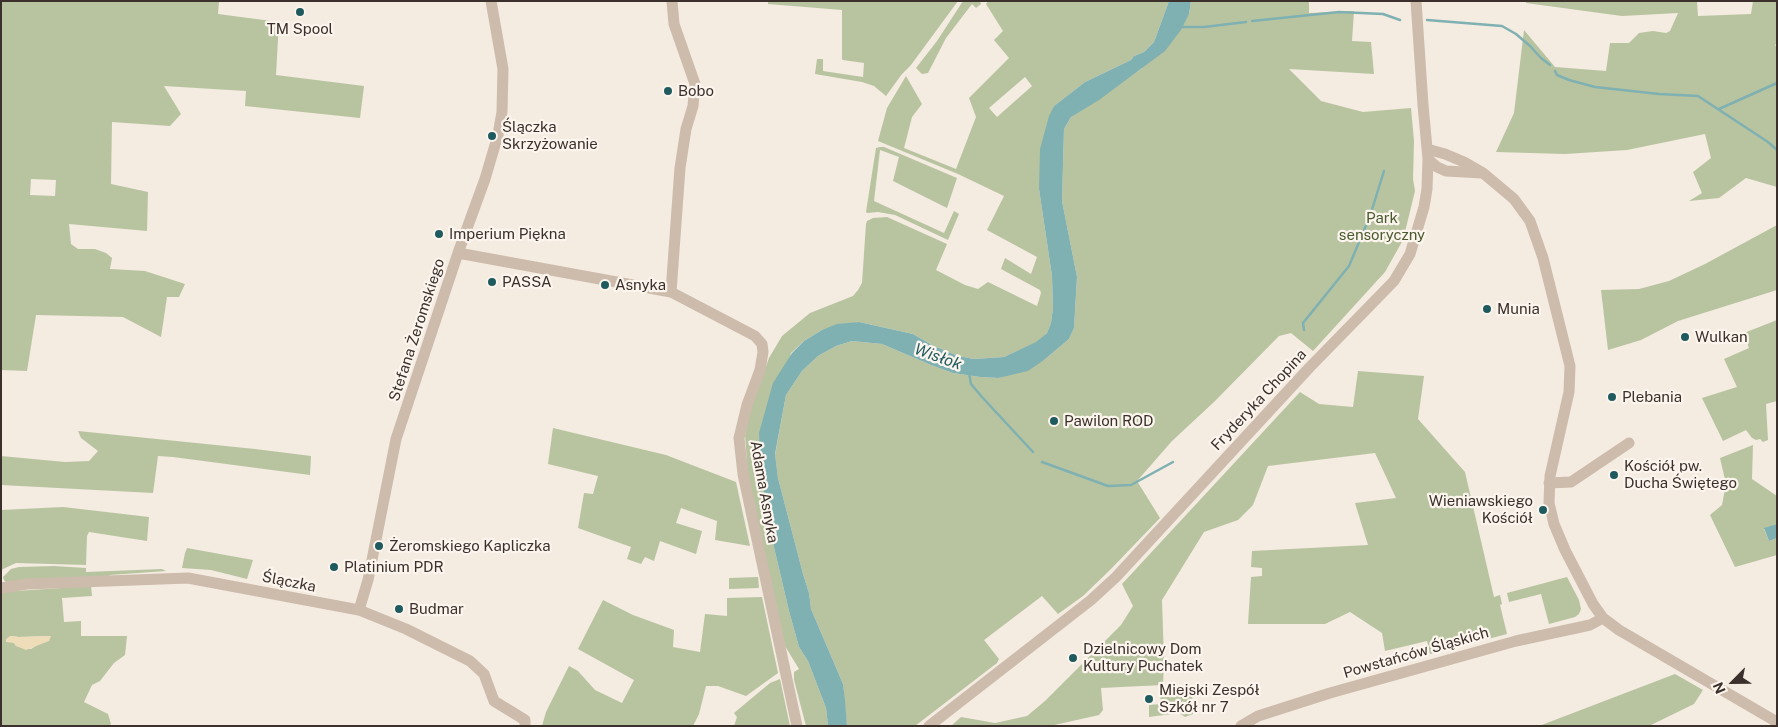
<!DOCTYPE html>
<meta charset="utf-8">
<style>
body{margin:0}
#map{position:relative;width:1778px;height:727px;overflow:hidden;background:#f4ebe1;font-family:"Public Sans",sans-serif}
canvas{display:block}
.frame{position:absolute;inset:0;border:2px solid #3b302b;pointer-events:none}
.north{position:absolute;left:1708px;top:657px;width:50px;height:50px;-webkit-text-stroke:4px #fbf5ee;paint-order:stroke;rotate:247deg;font-size:14px;font-weight:700;line-height:20px;text-align:center;color:#3b302b}
.north::after{content:'';display:block;margin:auto;width:18px;height:22px;background:#3b302b;clip-path:polygon(50% 0,100% 100%,50% 72%,0 100%)}
</style>
<div id="map">
<canvas width="1778" height="727"></canvas>
<div class="frame"></div>
<div class="north">N</div>
</div>
<script>
const ctx = document.querySelector('canvas').getContext('2d');
ctx.lineJoin = 'round';
function fill(path, color) { ctx.fillStyle = color; ctx.fill(path, 'evenodd'); }
const shape = rows => new Path2D(rows.map(r => 'M' + r).join(''));
function trace(path, color, width, dash) { ctx.strokeStyle = color; ctx.lineWidth = width; ctx.lineCap = dash ? 'butt' : 'round'; ctx.setLineDash(dash || []); ctx.stroke(path); }
function drawText(font, color, halo, rows, align = 'center') {
  ctx.font = font + ' "Public Sans",sans-serif'; ctx.lineWidth = 4.5; ctx.setLineDash([]); ctx.textBaseline = 'middle'; ctx.strokeStyle = halo; ctx.fillStyle = color; for (const [text, x, y, turn = 0] of rows) {
    ctx.save(); ctx.translate(x, y); ctx.rotate((+turn || 0) * Math.PI / 180); ctx.textAlign = isNaN(turn) ? turn : align; if (halo) ctx.strokeText(text, 0, 0); ctx.fillText(text, 0, 0); ctx.restore();
  }
}
fill(shape([
 [1,1,219,1,218,14,279,22,276,75,364,86,360,118,245,106,246,91,164,86,181,114,170,126,112,122,111,184,148,192,147,231,69,224,71,244,78,249,95,249,106,253,112,258,110,269,145,271,185,284,179,297,167,297,161,337,123,317,36,315,27,371,1,370],
 [31,179,56,180,55,196,30,195],
 [768,1,958,1,911,65,902,74,886,96,874,86,862,82,815,74,817,59,823,59,823,71,863,77,864,63,843,60,842,59,842,10,768,4],
 [963,1,980,1,981,4,976,8,972,4,946,38,928,73,922,74,916,68,937,41],
 [988,1,1169,1,1154,42,1144,52,1134,56,1131,60,1085,82,1054,106,1039,189,1052,276,1053,308,1051,323,1047,333,1037,342,1004,357,974,359,958,356,932,345,913,334,859,322,822,330,804,341,791,353,761,475,769,526,789,611,799,647,808,661,826,708,828,726,806,726,794,680,794,672,799,669,785,646,748,477,745,435,751,407,769,358,782,336,810,313,853,296,858,290,862,283,866,224,867,221,873,218,887,217,947,244,936,270,965,285,978,289,988,282,1037,306,1041,293,1040,290,1001,269,1005,258,1031,274,1037,257,987,230,1004,196,958,174,878,141,887,108,906,76,922,104,912,117,904,148,956,169,976,117,969,98,1009,58,994,40,1003,31,986,4],
 [1025,77,1032,86,997,117,989,108],
 [1191,1,1309,1,1309,13,1354,11,1352,41,1371,42,1374,74,1289,69,1321,101,1363,112,1411,108,1414,141,1413,179,1415,191,1403,240,1385,272,1313,351,1291,333,1279,336,1214,402,1172,441,1137,481,1160,518,1110,570,1083,596,1058,614,1042,596,984,640,999,659,997,663,915,726,847,726,843,684,811,609,809,593,803,574,778,478,775,455,786,395,802,371,818,356,836,346,852,341,882,344,931,365,953,373,980,377,998,378,1044,360,1069,339,1074,328,1077,277,1062,201,1064,129,1071,117,1141,69,1189,14],
 [1526,1,1697,1,1698,16,1751,14,1753,1,1777,1,1777,43,1775,45,1777,48,1777,187,1746,178,1719,198,1689,201,1702,193,1693,172,1711,158,1705,134,1627,150,1565,154,1496,152,1514,113,1524,30,1555,67,1606,71,1610,43,1629,43,1639,33,1653,31,1666,33,1670,31,1678,13,1622,16,1526,3],
 [880,147,884,147,957,178,947,208,893,181,899,157,880,150,874,201,944,233,954,211,959,214,948,240,895,215,878,212,867,213,866,212,876,148],
 [1777,225,1777,290,1678,321,1641,340,1608,350,1601,290,1639,289,1669,281,1705,264],
 [1777,320,1777,401,1766,404,1768,440,1763,442,1760,439,1756,440,1752,438,1746,430,1723,441,1702,398,1737,387,1724,359,1749,348,1744,333],
 [1358,371,1424,376,1418,419,1465,472,1494,597,1500,595,1502,604,1500,605,1507,634,1430,654,1427,641,1385,651,1382,633,1350,612,1325,624,1248,624,1251,577,1262,576,1262,568,1251,567,1252,551,1368,545,1355,503,1396,498,1375,453,1268,466,1253,505,1238,520,1204,532,1162,600,1164,661,1163,685,1101,688,1103,710,1099,715,1050,726,951,726,961,717,995,723,1027,716,1045,701,1121,625,1133,606,1122,584,1300,392,1319,404,1353,407],
 [553,428,666,455,736,482,750,546,715,540,717,521,681,508,676,523,702,531,696,554,660,541,654,561,645,557,641,564,627,559,631,547,578,528,584,493,593,494,598,476,548,464],
 [78,431,255,449,311,456,310,475,173,457,158,456,153,493,1,485,1,456,65,462,89,461,98,451,81,438],
 [1753,445,1752,479,1777,496,1777,524,1764,529,1769,541,1777,538,1777,555,1735,567,1710,515,1722,505,1726,484,1720,458],
 [63,507,149,517,147,541,89,532,87,536,86,565,16,563,1,570,1,510],
 [187,548,253,560,247,579,211,570,182,568,185,553],
 [54,566,86,568,86,572,162,569,166,571,110,575,109,576,6,582,4,580,3,577,11,569,19,567],
 [758,577,759,588,729,589,729,578],
 [1567,577,1579,600,1581,609,1579,614,1575,617,1549,624,1541,594,1509,602,1507,593],
 [91,586,92,596,62,598,64,622,81,621,81,636,127,636,125,655,114,663,100,681,92,685,84,702,108,714,111,724,109,726,1,726,1,592],
 [10,636,19,637,51,636,31,649,16,646],
 [762,597,778,673,746,696,718,686,706,686,699,714,693,726,542,726,546,712,569,666,578,671,595,690,622,703,634,680,578,649,603,600,633,615,674,630,673,647,700,652,705,614,727,616,727,598],
 [1675,674,1703,690,1694,704,1649,726,1539,726],
 [780,679,790,726,734,726,737,717,734,713,770,683],
 [1172,687,1176,691,1192,691,1193,714,1185,717,1179,713,1149,717,1149,705,1161,704,1160,694,1165,693,1166,689]
]), '#b8c4a0');
fill(shape([
 [10,636,19,637,51,636,49,641,26,650,16,646,14,643,6,642,6,639]
]), '#efdcb8');
fill(shape([
 [1169,1,1191,1,1189,14,1181,30,1165,51,1099,100,1071,117,1064,129,1062,201,1077,277,1074,328,1069,339,1044,360,1028,371,998,378,980,377,953,373,931,365,882,344,852,341,836,346,818,356,802,371,786,395,775,454,778,478,803,574,809,593,811,609,843,684,845,700,847,726,828,726,826,708,808,661,799,647,789,611,769,526,761,475,759,433,773,383,792,353,804,341,822,330,837,324,859,322,913,334,932,345,958,356,974,359,1004,357,1036,342,1047,333,1051,323,1053,308,1052,276,1039,189,1040,149,1049,116,1054,106,1085,82,1131,60,1134,56,1144,52,1154,42],
 [1777,524,1777,538,1769,541,1764,528]
]), '#7fb0b2');
trace(shape([
 [1427,20,1502,26,1516,34,1530,46,1541,58,1550,65],
 [1252,21,1339,12,1383,14,1400,20],
 [1180,27,1204,27,1246,22],
 [1555,71,1557,75,1569,80,1595,87,1659,94,1698,96,1768,142,1777,150],
 [1719,109,1777,83],
 [1304,330,1303,323,1349,266,1370,216,1384,171],
 [969,373,971,384,982,397,1033,452],
 [1042,462,1108,486,1131,485,1173,462]
]), '#7fb0b2', 2.5);
trace(shape([
 [1427,149,1445,154,1464,162,1483,173,1514,199,1530,221,1543,258,1570,366,1569,392,1550,476,1549,503,1554,524,1565,550,1593,604,1603,618,1619,630,1777,722],
 [1428,159,1437,167,1446,171,1482,173],
 [458,253,671,292,755,336,762,344,763,352,760,370,747,405,739,438,743,474,797,726],
 [671,292,680,168,686,129,693,106,695,84,674,24,672,1],
 [1549,483,1571,482,1629,443],
 [1,588,27,584,188,578,359,610,406,629,470,661,484,674,494,701,525,720,525,726],
 [359,610,368,580,396,439,458,253,485,179,498,135,502,112,503,69,491,1],
 [929,726,1091,600,1116,577,1309,368,1394,281,1410,254,1424,207,1427,189,1428,159,1423,105,1416,1],
 [1241,726,1258,716,1330,693,1516,641,1590,625,1603,618]
]), '#cdbbac', 11);
for (const [x, y, r, color] of [
 [300,12,5,"#1f5a5e"],
 [668,91,5,"#1f5a5e"],
 [492,136,5,"#1f5a5e"],
 [439,234,5,"#1f5a5e"],
 [492,282,5,"#1f5a5e"],
 [605,285,5,"#1f5a5e"],
 [1487,309,5,"#1f5a5e"],
 [1685,337,5,"#1f5a5e"],
 [1612,397,5,"#1f5a5e"],
 [1054,421,5,"#1f5a5e"],
 [1614,475,5,"#1f5a5e"],
 [1543,510,5,"#1f5a5e"],
 [379,546,5,"#1f5a5e"],
 [334,567,5,"#1f5a5e"],
 [399,609,5,"#1f5a5e"],
 [1073,658,5,"#1f5a5e"],
 [1149,699,5,"#1f5a5e"]
]) { const dot = new Path2D(); dot.arc(x, y, r, 0, 2 * Math.PI); ctx.fillStyle = color; ctx.fill(dot); trace(dot, '#fbf5ee', 2); }
drawText('15px', '#3b302b', '#fbf5ee', [
 ["TM Spool",300,29,"center"],
 ["Bobo",678,91],
 ["Ślączka",502,127],
 ["Skrzyżowanie",502,144],
 ["Imperium Piękna",449,234],
 ["PASSA",502,282],
 ["Asnyka",615,285],
 ["Munia",1497,309],
 ["Wulkan",1695,337],
 ["Plebania",1622,397],
 ["Pawilon ROD",1064,421],
 ["Kościół pw.",1624,466],
 ["Ducha Świętego",1624,483],
 ["Wieniawskiego",1533,501,"right"],
 ["Kościół",1533,518,"right"],
 ["Żeromskiego Kapliczka",389,546],
 ["Platinium PDR",344,567],
 ["Budmar",409,609],
 ["Dzielnicowy Dom",1083,649],
 ["Kultury Puchatek",1083,666],
 ["Miejski Zespół",1159,690],
 ["Szkół nr 7",1159,707]
], 'left');
drawText('15px', '#4a5a2e', '#fbf5ee', [
 ["Park",1382,218],
 ["sensoryczny",1382,235]
]);
drawText('15px', '#3b302b', '#fbf5ee', [
 ["Stefana Żeromskiego",417,330,-72],
 ["Fryderyka Chopina",1259,400,-47],
 ["Adama Asnyka",764,492,80],
 ["Ślączka",289,582,11],
 ["Powstańców Śląskich",1416,653,-16]
]);
drawText('italic 16px', '#1f5a5e', '#fbf5ee', [
 ["Wisłok",938,357,20]
]);
</script>
